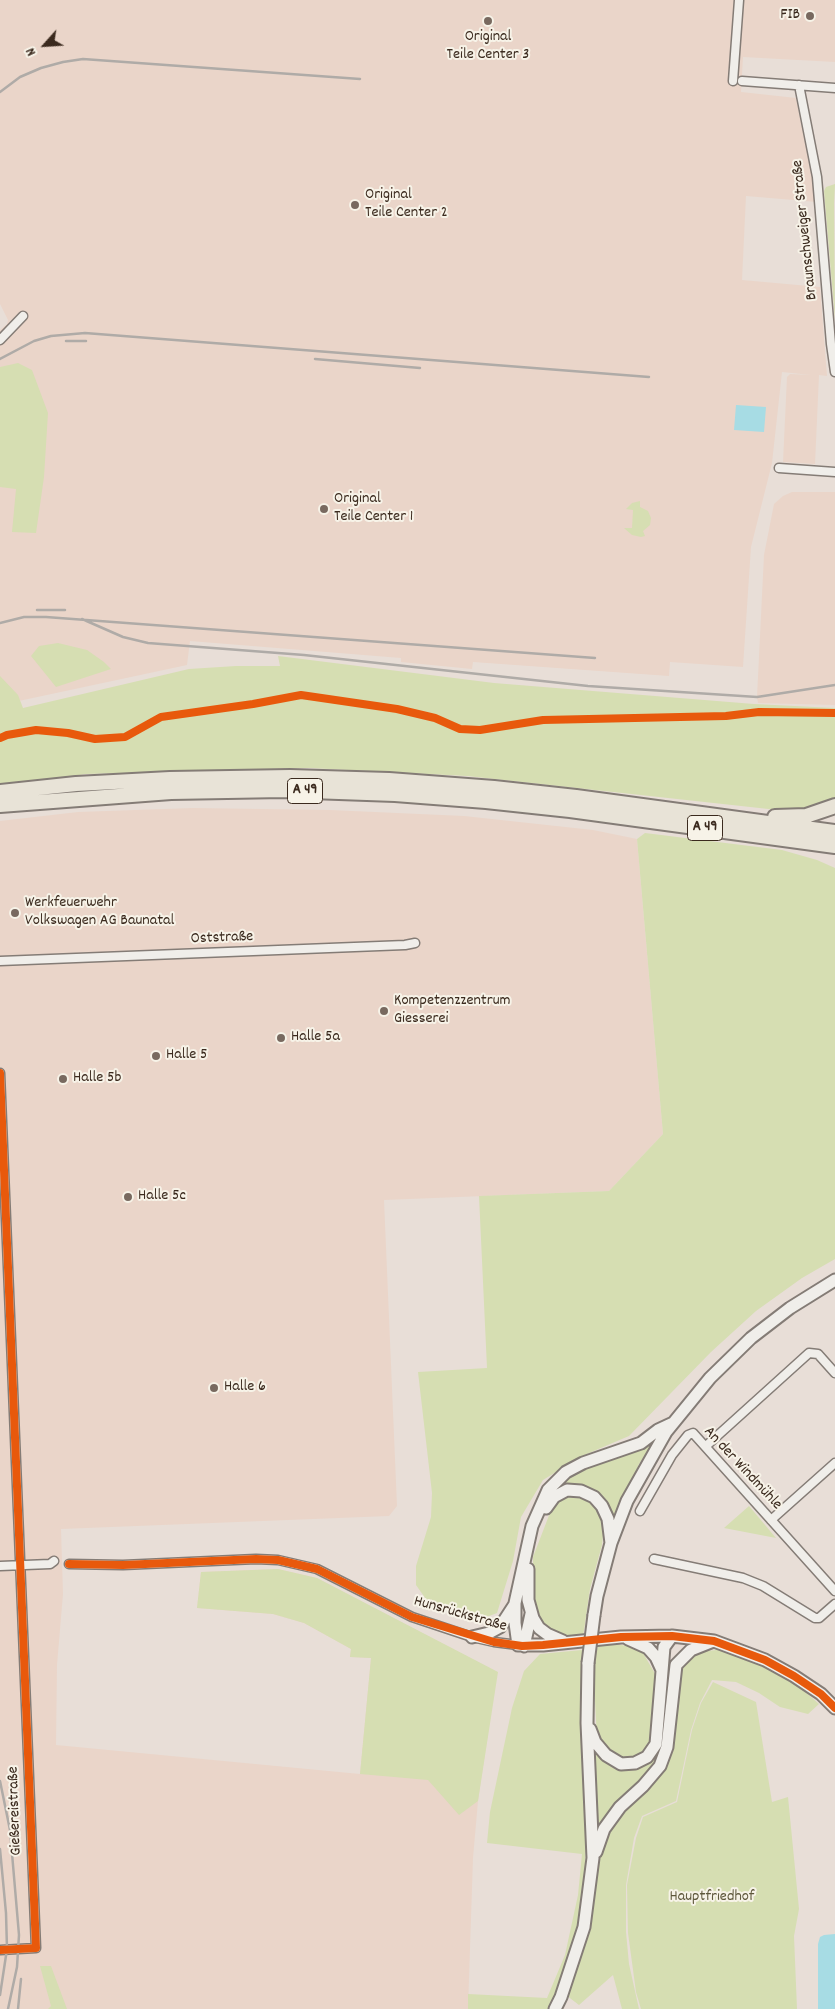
<!DOCTYPE html>
<meta charset="utf-8">
<style>
body{margin:0}
#map{position:relative;width:835px;height:2009px;overflow:hidden;background:#e8ded7;font-family:Dekko,sans-serif}
canvas{display:block}
.north{position:absolute;left:20px;top:20px;width:50px;height:50px;-webkit-text-stroke:4px #f7f3e8;paint-order:stroke;rotate:244deg;font-size:14px;font-weight:700;line-height:20px;text-align:center;color:#3b2a1e}
.north::after{content:'';display:block;margin:auto;width:18px;height:22px;background:#3b2a1e;clip-path:polygon(50% 0,100% 100%,50% 72%,0 100%)}
</style>
<div id="map">
<canvas width="835" height="2009"></canvas>
<div class="north">N</div>
</div>
<script>
const ctx = document.querySelector('canvas').getContext('2d');
ctx.lineJoin = 'round';
function fill(path, color) { ctx.fillStyle = color; ctx.fill(path, 'evenodd'); }
const shape = rows => new Path2D(rows.map(r => 'M' + r).join(''));
function trace(path, color, width, dash) { ctx.strokeStyle = color; ctx.lineWidth = width; ctx.lineCap = dash ? 'butt' : 'round'; ctx.setLineDash(dash || []); ctx.stroke(path); }
function drawText(font, color, halo, rows, align = 'center') {
  ctx.font = font + ' Dekko,sans-serif'; ctx.lineWidth = 4; ctx.setLineDash([]); ctx.textBaseline = 'middle'; ctx.strokeStyle = halo; ctx.fillStyle = color; for (const [text, x, y, turn = 0] of rows) {
    ctx.save(); ctx.translate(x, y); ctx.rotate((+turn || 0) * Math.PI / 180); ctx.textAlign = isNaN(turn) ? turn : align; if (halo) ctx.strokeText(text, 0, 0); ctx.fillText(text, 0, 0); ctx.restore();
  }
}
fill(shape([
 [0,0,835,0,835,62,743,57,741,92,796,98,817,202,746,196,742,280,820,287,827,376,819,375,815,464,783,462,787,377,790,374,811,375,782,372,772,463,751,547,743,667,670,662,669,676,473,662,472,669,401,662,401,658,190,641,187,665,0,705,0,330,7,324,8,320,0,304],
 [792,492,835,492,835,705,758,703,757,697,764,555,774,504,783,496],
 [193,808,330,810,464,816,593,830,637,839,663,1134,609,1191,384,1200,397,1506,389,1516,61,1529,63,1594,57,1665,56,1745,360,1774,371,1658,350,1657,351,1649,304,1623,273,1614,197,1608,201,1572,278,1569,317,1578,497,1672,478,1801,473,1858,468,2009,0,2009,0,821,78,812]
]), '#ead5c9');
fill(shape([
 [835,184,834,203,835,319,824,191,826,187],
 [18,363,32,370,48,413,44,477,36,533,12,532,16,489,0,487,0,367],
 [640,501,640,507,648,511,651,518,650,525,643,531,645,536,641,537,632,535,624,528,632,528,633,510,626,509,632,503],
 [58,643,87,650,104,662,111,669,56,687,31,656,39,646],
 [278,656,494,683,754,704,835,708,835,800,805,813,467,776,309,768,86,774,0,787,0,676,18,695,23,708,189,669,236,666,280,666],
 [645,833,782,850,817,860,835,868,835,1259,802,1278,756,1311,711,1352,629,1436,582,1456,543,1480,521,1517,513,1561,497,1613,484,1618,464,1616,428,1602,416,1585,416,1566,431,1517,432,1493,418,1372,487,1368,479,1196,609,1191,663,1134,637,839],
 [657,1437,639,1464,613,1523,610,1507,602,1495,585,1486,567,1485,551,1495,568,1475],
 [576,1494,590,1499,599,1508,604,1526,602,1545,590,1589,583,1637,568,1639,547,1628,535,1612,533,1596,533,1557,553,1505,565,1495],
 [749,1506,776,1538,724,1528],
 [278,1569,317,1578,498,1672,478,1801,459,1815,428,1780,360,1774,371,1658,350,1657,351,1649,304,1623,273,1614,197,1608,201,1572],
 [608,1643,634,1647,643,1653,657,1677,654,1738,648,1751,623,1760,614,1757,597,1739,593,1663,598,1646],
 [582,1650,587,1780,585,1880,599,1835,594,1746,606,1762,624,1767,654,1754,681,1669,685,1659,695,1652,717,1650,741,1656,767,1666,794,1682,819,1704,808,1714,780,1707,759,1693,736,1682,712,1680,700,1703,691,1730,676,1801,642,1816,634,1838,626,1885,626,1932,629,1964,639,2009,622,2009,613,1975,579,2005,562,1992,551,2009,468,2009,468,1994,547,1998,565,1955,578,1895,582,1854,487,1843,490,1812,512,1708,524,1671,540,1654],
 [713,1682,756,1702,772,1802,788,1797,799,1909,794,1936,797,2009,641,2009,636,1992,628,1933,627,1885,636,1838,643,1817,677,1802,692,1730,701,1703],
 [40,1966,51,1966,67,2009,48,2009,51,2006]
]), '#d6deb2');
fill(shape([
 [736,405,766,407,764,432,734,430],
 [835,1934,835,2009,818,2009,818,1944,820,1937,824,1935]
]), '#a7dce4');
const street = shape([
 [733,81,739,0],
 [742,81,835,88],
 [799,85,817,177,831,344,835,372],
 [0,340,23,316],
 [779,468,835,472],
 [0,961,405,945,415,943],
 [0,1073,36,1948,0,1950],
 [706,1446,809,1353,818,1354,835,1373],
 [640,1511,672,1455,688,1435,693,1433,835,1591],
 [771,1520,835,1463],
 [654,1559,743,1578,763,1586,815,1618,819,1618,835,1604],
 [69,1564,123,1565,256,1559,278,1560,317,1569,412,1617,472,1637,494,1642,518,1645],
 [0,1566,50,1564,54,1561]
]);
const secondary = shape([
 [673,1423,658,1430,641,1443,583,1463,566,1472,548,1490,532,1526,515,1603,515,1623,518,1645,543,1645,621,1637,672,1636,714,1641,765,1660,794,1676,821,1694,835,1708],
 [546,1508,554,1497,567,1490,581,1491,594,1497,602,1506,608,1519,611,1543],
 [528,1569,528,1600,533,1618,539,1628,547,1634,563,1641],
 [594,1615,597,1596,611,1543,627,1501,666,1432,710,1378,751,1338,790,1308,835,1280],
 [472,1637,489,1633,500,1627,515,1604],
 [628,1639,648,1648,656,1657,662,1670],
 [524,1646,531,1614],
 [590,1729,595,1742,606,1755,621,1764,635,1763,647,1757,656,1744,664,1647,672,1636],
 [596,1852,604,1829,620,1807,643,1786,660,1766,667,1747,676,1665,691,1650,711,1642],
 [555,2009,561,1997,584,1927,593,1858,587,1723,588,1663]
]);
const highway = shape([
 [0,792,76,784,170,779,290,777,389,780,494,788,576,797,835,832],
 [0,805,171,792,283,790,395,794,486,801,570,810,835,846],
 [775,817,806,816,835,806]
]);
trace(street, '#847c76', 11);
trace(secondary, '#847c76', 15);
trace(highway, '#847c76', 18);
trace(street, '#f0eeea', 8);
trace(secondary, '#f0eeea', 11);
trace(highway, '#e8e3d7', 14);
trace(shape([
 [0,92,20,77,41,68,63,62,83,59,360,79],
 [66,341,86,341],
 [0,359,34,341,51,336,85,333,649,377],
 [315,359,420,368],
 [37,610,65,610],
 [82,619,123,637,148,643,304,655,588,686,757,697,835,685],
 [0,623,24,617,46,617,595,658],
 [0,1781,10,1830,19,1935,17,1967,8,2009],
 [0,1849,6,1913,7,1949,0,1995],
 [18,2009,21,1979]
]), '#afaba7', 2.5);
const secondaryBridge = shape([
 [588,1663,594,1615]
]);
trace(secondaryBridge, '#847c76', 15, []);
trace(secondaryBridge, '#f0eeea', 11);
trace(shape([
 [0,738,7,735,36,730,68,733,95,739,125,737,161,717,253,704,301,695,397,709,435,718,460,729,480,730,543,720,726,716,759,712,835,713],
 [0,1073,36,1948,0,1950],
 [69,1564,123,1565,256,1559,278,1560,317,1569,412,1617,494,1642,522,1646,543,1645,621,1637,672,1636,714,1641,765,1660,794,1676,821,1694,835,1708]
]), '#e8590c', 8);
for (const [x, y, r, color] of [
 [810,16,5,"#78695f"],
 [488,21,5,"#78695f"],
 [355,205,5,"#78695f"],
 [324,509,5,"#78695f"],
 [15,913,5,"#78695f"],
 [384,1011,5,"#78695f"],
 [281,1038,5,"#78695f"],
 [156,1056,5,"#78695f"],
 [63,1079,5,"#78695f"],
 [128,1197,5,"#78695f"],
 [214,1388,5,"#78695f"]
]) { const dot = new Path2D(); dot.arc(x, y, r, 0, 2 * Math.PI); ctx.fillStyle = color; ctx.fill(dot); trace(dot, '#f7f3e8', 2); }
for (const [x, y, w] of [
 [305,791,35],
 [705,828,35]
]) { const box = new Path2D(); box.roundRect(x - w / 2, y - 12.5, w, 25, 4); ctx.fillStyle = '#f7f3e8'; ctx.fill(box); trace(box, '#3b2a1e', 1); }
drawText('bold 15px', '#3b2a1e', null, [
 ["A 49",305,791],
 ["A 49",705,828]
]);
drawText('16px', '#3b2a1e', '#f7f3e8', [
 ["FIB",800,16,"right"],
 ["Original",488,38,"center"],
 ["Teile Center 3",488,56,"center"],
 ["Original",365,196],
 ["Teile Center 2",365,214],
 ["Original",334,500],
 ["Teile Center 1",334,518],
 ["Werkfeuerwehr",25,904],
 ["Volkswagen AG Baunatal",25,922],
 ["Kompetenzzentrum",394,1002],
 ["Giesserei",394,1020],
 ["Halle 5a",291,1038],
 ["Halle 5",166,1056],
 ["Halle 5b",73,1079],
 ["Halle 5c",138,1197],
 ["Halle 6",224,1388]
], 'left');
drawText('16px', '#3b2a1e', '#f7f3e8', [
 ["Braunschweiger Straße",806,230,-96],
 ["Oststraße",222,939,-2],
 ["An der Windmühle",742,1469,47],
 ["Hunsrückstraße",460,1615,16],
 ["Gießereistraße",16,1811,-92]
]);
drawText('16px', '#5e573b', '#f7f3e8', [
 ["Hauptfriedhof",712,1898]
]);
</script>
